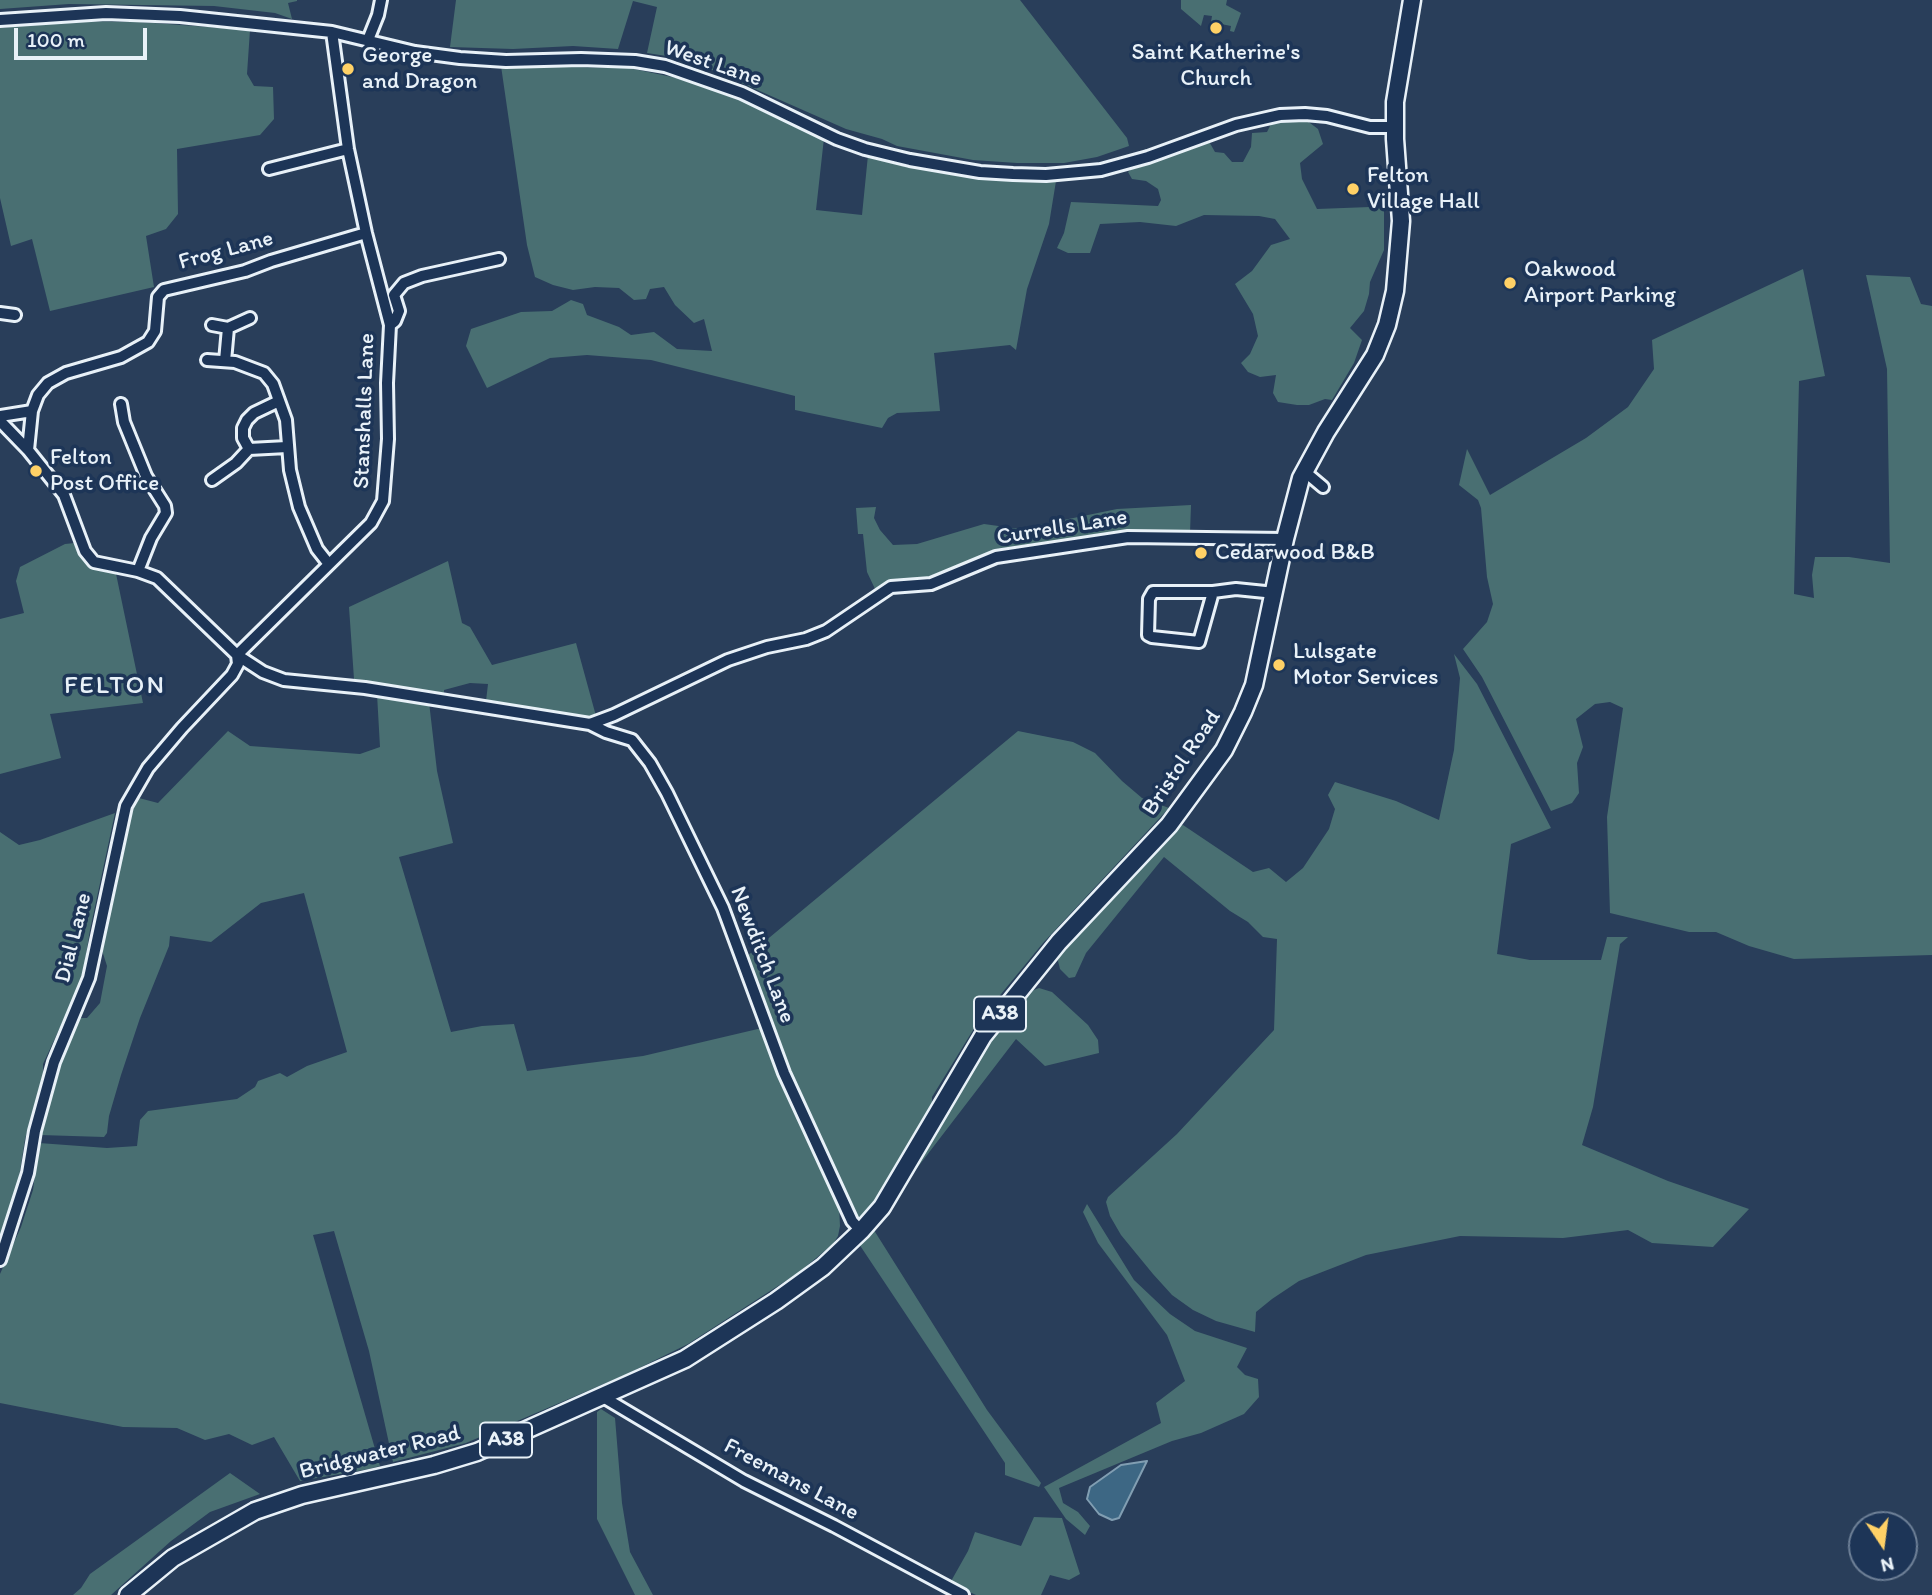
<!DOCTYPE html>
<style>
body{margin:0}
#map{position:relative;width:1932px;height:1595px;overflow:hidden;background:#293e5a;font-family:Itim,sans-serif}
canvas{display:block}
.north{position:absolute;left:1848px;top:1511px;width:70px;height:70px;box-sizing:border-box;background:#1d3557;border:2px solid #6e8097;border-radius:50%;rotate:167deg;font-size:19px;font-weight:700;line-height:28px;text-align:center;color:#e8f1f8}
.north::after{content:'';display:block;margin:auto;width:24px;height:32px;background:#ffd166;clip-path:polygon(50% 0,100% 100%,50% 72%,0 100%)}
.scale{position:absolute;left:14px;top:28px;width:133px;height:32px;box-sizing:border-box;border:4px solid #e8f1f8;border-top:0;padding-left:9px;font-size:21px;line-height:24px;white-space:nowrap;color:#e8f1f8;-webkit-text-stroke:5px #1d3557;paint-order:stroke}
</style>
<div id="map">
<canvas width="1932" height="1595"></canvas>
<div class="north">N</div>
<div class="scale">100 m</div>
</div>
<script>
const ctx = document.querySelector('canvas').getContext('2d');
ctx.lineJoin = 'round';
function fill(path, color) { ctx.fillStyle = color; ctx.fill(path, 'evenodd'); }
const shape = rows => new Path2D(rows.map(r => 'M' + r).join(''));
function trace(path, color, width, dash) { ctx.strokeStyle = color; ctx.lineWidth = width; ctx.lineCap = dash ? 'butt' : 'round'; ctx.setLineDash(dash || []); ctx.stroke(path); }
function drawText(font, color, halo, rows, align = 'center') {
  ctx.font = font + ' Itim,sans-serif'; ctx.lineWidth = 7; ctx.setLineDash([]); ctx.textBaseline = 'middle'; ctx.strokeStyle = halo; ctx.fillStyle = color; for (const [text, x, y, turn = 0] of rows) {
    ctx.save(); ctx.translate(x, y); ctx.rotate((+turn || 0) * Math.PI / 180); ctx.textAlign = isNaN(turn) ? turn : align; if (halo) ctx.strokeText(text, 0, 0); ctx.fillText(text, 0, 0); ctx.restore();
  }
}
fill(shape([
 [0,0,297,0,297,1,288,3,292,19,275,13,214,6,69,4,0,9],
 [456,0,1020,0,1127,138,1129,146,1097,157,1064,163,1017,163,973,160,897,146,882,139,846,129,712,70,673,57,647,53,657,7,633,1,618,49,573,46,513,49,450,47],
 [1181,0,1227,0,1226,5,1241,13,1234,32,1230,31,1231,26,1211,22,1212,16,1204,15,1201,26,1181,9],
 [75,21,140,22,250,30,247,74,254,86,273,87,274,119,260,135,177,149,178,214,166,229,146,236,154,287,50,311,32,239,11,246,0,198,0,28],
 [501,66,629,68,696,82,744,99,824,138,816,210,862,215,868,155,989,180,1056,181,1049,224,1027,289,1016,350,1010,345,934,353,940,411,897,413,888,418,882,428,795,410,795,396,651,360,587,355,550,358,487,388,466,346,471,329,521,312,552,311,571,300,583,304,587,315,619,327,631,335,654,332,677,349,712,351,704,319,694,323,675,305,664,287,650,289,646,299,634,300,619,288,595,287,573,290,553,285,535,277,527,245],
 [1306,120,1318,129,1323,144,1300,163,1302,179,1317,209,1370,207,1378,201,1384,206,1384,250,1370,282,1369,294,1364,311,1350,328,1362,340,1354,363,1332,400,1325,399,1309,405,1297,405,1278,402,1273,393,1276,375,1260,377,1248,372,1241,363,1250,354,1258,336,1253,314,1235,284,1252,271,1271,245,1290,239,1275,219,1259,216,1204,215,1176,226,1140,222,1100,224,1090,253,1068,253,1057,248,1064,233,1071,202,1158,206,1161,200,1158,189,1146,181,1132,179,1128,172,1135,166,1156,161,1207,138,1215,152,1224,153,1232,162,1243,162,1251,147,1252,133,1267,132,1271,124],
 [1803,269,1825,376,1799,381,1794,594,1814,598,1812,575,1815,557,1849,557,1890,563,1887,369,1866,275,1910,277,1921,304,1932,306,1932,955,1794,959,1749,946,1716,932,1689,932,1610,913,1607,817,1623,708,1610,702,1595,704,1576,719,1583,747,1577,763,1579,793,1572,803,1551,811,1482,677,1463,649,1487,622,1493,604,1487,577,1481,508,1478,500,1459,485,1467,449,1490,495,1586,438,1628,407,1654,369,1652,340],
 [1191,505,1190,533,1125,530,1078,540,930,580,876,591,867,572,863,534,858,534,856,508,876,507,874,518,880,530,893,545,917,544,984,524,1020,529,1117,509],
 [75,543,86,563,91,566,115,569,143,703,50,714,61,758,0,774,0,619,24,613,16,581,20,567,65,544],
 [448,561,462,623,470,627,492,665,576,643,596,716,588,718,486,701,488,684,470,683,444,690,444,696,354,679,349,607],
 [1454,654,1477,684,1551,828,1511,844,1497,954,1530,960,1601,960,1607,937,1628,937,1620,944,1593,1107,1582,1145,1668,1181,1749,1209,1713,1247,1652,1243,1628,1230,1563,1238,1460,1236,1366,1255,1299,1281,1272,1299,1256,1312,1255,1332,1216,1321,1193,1310,1172,1295,1153,1274,1121,1235,1110,1216,1106,1202,1108,1197,1177,1134,1274,1030,1277,939,1263,937,1248,922,1230,911,1164,857,1086,953,1075,977,1069,978,1060,969,1058,961,1060,953,1175,828,1183,825,1253,872,1269,868,1286,882,1303,868,1329,829,1335,809,1328,795,1335,782,1396,801,1439,820,1454,750,1460,678],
 [377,694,429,702,437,771,453,843,399,857,451,1032,482,1026,514,1024,527,1071,643,1056,762,1028,802,1126,839,1205,840,1226,838,1236,833,1244,798,1273,688,1344,627,1374,466,1443,393,1462,369,1351,334,1231,313,1235,380,1466,369,1469,300,1481,274,1437,252,1445,229,1434,205,1440,177,1428,123,1427,0,1403,0,1274,21,1227,33,1190,39,1143,107,1148,137,1146,140,1120,148,1111,237,1099,255,1087,258,1081,280,1073,287,1077,307,1066,347,1052,304,893,261,903,211,942,170,936,169,946,140,1018,121,1075,109,1116,107,1133,104,1137,40,1135,42,1116,61,1053,77,1018,87,1018,100,1003,107,966,100,944,112,902,130,806,135,797,158,803,228,731,250,746,360,754,380,747],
 [1018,731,1073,742,1095,753,1122,781,1142,798,1169,808,1043,943,978,1022,932,1097,932,1103,888,1182,867,1211,859,1218,855,1217,801,1102,746,957],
 [115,813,90,930,82,980,43,1064,43,1076,25,1139,16,1197,0,1240,0,832,19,845,40,840],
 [1039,988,1052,992,1088,1025,1098,1040,1099,1053,1045,1066,1016,1039,901,1189,986,1046,1016,1005,1029,992],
 [1087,1204,1134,1280,1170,1314,1195,1331,1247,1348,1237,1367,1245,1375,1258,1379,1259,1397,1244,1414,1201,1433,1172,1441,1059,1488,1063,1503,1078,1512,1090,1526,1085,1535,1066,1519,1044,1487,1161,1423,1156,1403,1185,1381,1167,1335,1098,1243,1083,1212],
 [872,1227,987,1410,1041,1483,1039,1487,1005,1475,1005,1463,859,1244],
 [601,1409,615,1418,622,1503,630,1552,653,1595,635,1595,597,1519,597,1412],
 [230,1473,260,1494,210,1512,171,1541,111,1595,73,1595,81,1588,90,1574],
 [1034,1517,1062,1518,1080,1574,1069,1580,1050,1575,1041,1595,976,1595,950,1583,968,1551,975,1532,1021,1546]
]), '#496f72');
const water = shape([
 [1147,1461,1119,1518,1112,1520,1099,1514,1087,1499,1090,1487,1121,1465,1147,1461]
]);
fill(water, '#3d6784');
trace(water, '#819eb2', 2);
const minor = shape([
 [0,20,106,13,180,16,332,32,415,52,460,58,506,61,581,59,635,61,665,66,742,93,837,139,865,149,910,160,980,172,1013,174,1046,175,1101,170,1148,157,1236,125,1280,115,1305,114,1327,116,1370,127,1395,127],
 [368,40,378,15,381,0],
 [269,169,348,149],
 [0,313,15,315],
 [212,325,228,328,250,318],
 [390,325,395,321,399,311,394,295,404,283,422,276,499,259],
 [207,360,235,362,264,373,273,384,286,420,290,470,299,507,317,549,328,563],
 [225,361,228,328],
 [121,404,124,422,146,476,165,506,166,513,151,538,138,571],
 [0,416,32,411],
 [0,421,28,450,64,495,85,551,94,562,138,571,157,578,237,655,263,672,284,680,365,688,590,724,614,715,728,660,767,647,806,639,826,631,891,587,931,584,996,557,1128,537,1285,539],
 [249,449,243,438,243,428,247,420,254,413,279,401],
 [28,450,32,411,38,395,48,383,66,373,121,357,148,342,155,331,158,297,164,290,245,271,271,261,366,233],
 [1304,471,1323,487],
 [212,480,236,463,249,449,287,447],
 [1213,592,1199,642,1152,637,1148,635,1149,599,1153,592,1213,592,1236,589,1275,593],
 [237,655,371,523,383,501,388,439,387,383,390,325,366,233,348,149,332,32],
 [590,724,606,732,632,740,650,763,667,793,723,908,784,1073,852,1221,861,1231],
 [0,1260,28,1173,35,1131,54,1062,89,978,126,806,148,768,182,728,232,675,238,664,237,655],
 [603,1397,744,1481,834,1526,963,1595]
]);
const highway = shape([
 [128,1595,173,1558,255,1511,302,1495,434,1465,477,1452,685,1359,776,1301,823,1267,861,1231,882,1207,983,1036,1059,942,1169,825,1224,750,1243,712,1254,685,1285,539,1301,478,1326,432,1375,355,1387,325,1395,291,1401,221,1395,139,1395,102,1412,0]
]);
trace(minor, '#e8f1f8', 16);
trace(highway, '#e8f1f8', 21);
trace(minor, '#1d3557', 10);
trace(highway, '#1d3557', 16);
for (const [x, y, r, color] of [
 [1216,28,7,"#ffd166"],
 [348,69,7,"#ffd166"],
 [1353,189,7,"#ffd166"],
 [1510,283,7,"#ffd166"],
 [36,471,7,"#ffd166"],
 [1201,553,7,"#ffd166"],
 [1279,665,7,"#ffd166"]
]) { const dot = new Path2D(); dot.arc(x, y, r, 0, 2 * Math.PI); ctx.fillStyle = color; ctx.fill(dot); trace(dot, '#1d3557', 2.5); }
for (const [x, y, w] of [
 [1000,1014,52],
 [506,1440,52]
]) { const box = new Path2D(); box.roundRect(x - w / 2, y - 17.5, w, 35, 5); ctx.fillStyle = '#1d3557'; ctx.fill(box); trace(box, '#e8f1f8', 2); }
drawText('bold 21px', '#e8f1f8', null, [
 ["A38",1000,1014],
 ["A38",506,1440]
]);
drawText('23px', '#e8f1f8', '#1d3557', [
 ["Saint Katherine's",1216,53,"center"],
 ["Church",1216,79,"center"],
 ["George",362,56],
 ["and Dragon",362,82],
 ["Felton",1367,176],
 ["Village Hall",1367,202],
 ["Oakwood",1524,270],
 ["Airport Parking",1524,296],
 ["Felton",50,458],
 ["Post Office",50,484],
 ["Cedarwood B&B",1215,553],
 ["Lulsgate",1293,652],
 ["Motor Services",1293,678]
], 'left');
drawText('23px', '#e8f1f8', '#1d3557', [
 ["West Lane",713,64,19],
 ["Frog Lane",226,251,-15],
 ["Stanshalls Lane",365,411,-88],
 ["Currells Lane",1062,528,-9],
 ["Bristol Road",1182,763,-56],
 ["Dial Lane",74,938,-76],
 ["Newditch Lane",762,955,69],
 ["Bridgwater Road",380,1453,-14],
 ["Freemans Lane",791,1480,28]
]);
ctx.letterSpacing = '2px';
drawText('26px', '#e8f1f8', '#1d3557', [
 ["FELTON",115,686]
]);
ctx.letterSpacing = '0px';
</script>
